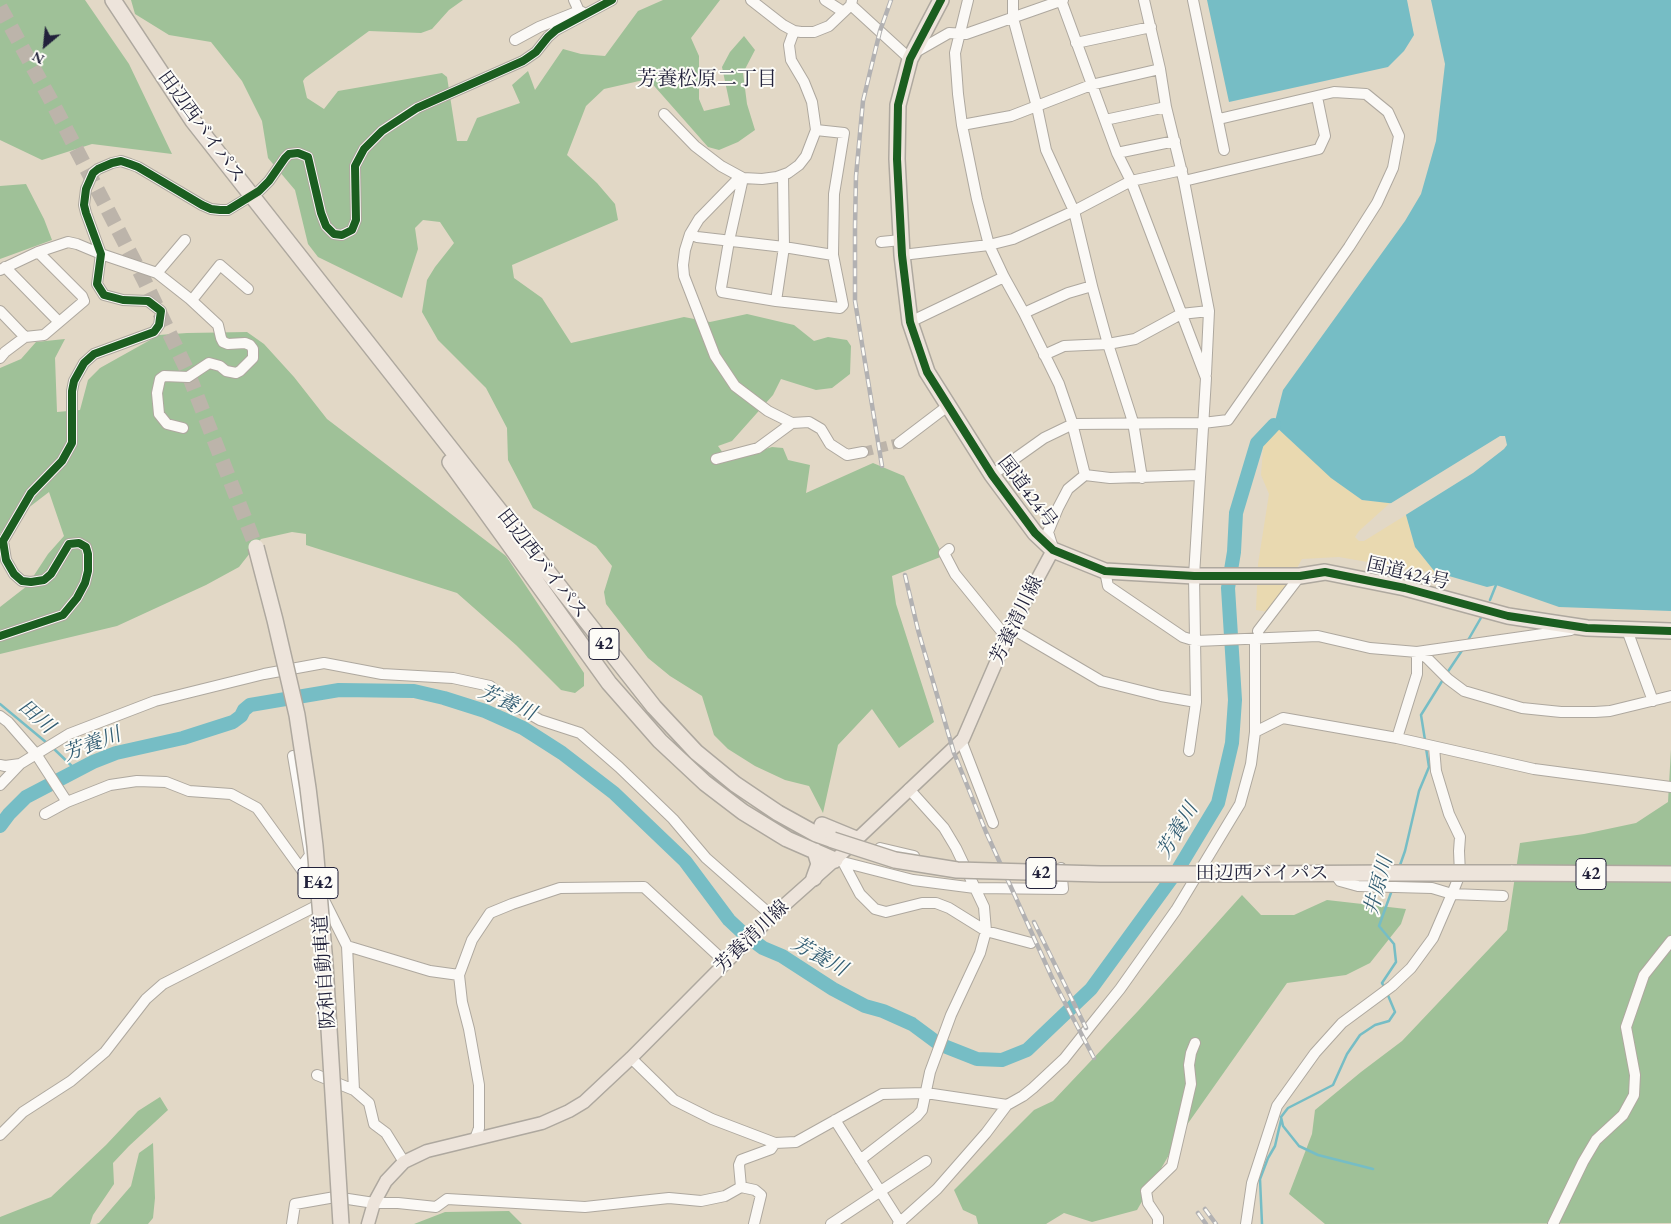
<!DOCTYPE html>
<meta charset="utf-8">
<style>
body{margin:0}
#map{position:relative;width:1671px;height:1224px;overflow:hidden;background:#e2d8c6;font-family:"EB Garamond",serif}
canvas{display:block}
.north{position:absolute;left:20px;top:20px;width:50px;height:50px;-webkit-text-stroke:4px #fdfcf7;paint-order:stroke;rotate:208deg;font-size:14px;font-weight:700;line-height:20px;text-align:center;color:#22223b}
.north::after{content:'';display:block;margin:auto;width:18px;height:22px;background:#22223b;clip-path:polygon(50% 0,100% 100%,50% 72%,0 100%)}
</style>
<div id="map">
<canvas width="1671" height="1224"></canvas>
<div class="north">N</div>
</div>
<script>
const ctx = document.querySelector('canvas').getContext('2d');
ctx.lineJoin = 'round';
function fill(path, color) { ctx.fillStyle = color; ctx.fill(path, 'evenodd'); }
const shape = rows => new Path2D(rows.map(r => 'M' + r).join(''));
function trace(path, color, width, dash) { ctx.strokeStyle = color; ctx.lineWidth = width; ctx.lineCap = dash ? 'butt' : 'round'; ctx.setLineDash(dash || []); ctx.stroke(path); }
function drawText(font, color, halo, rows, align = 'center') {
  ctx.font = font + ' "EB Garamond","Noto Serif JP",serif'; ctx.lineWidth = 4; ctx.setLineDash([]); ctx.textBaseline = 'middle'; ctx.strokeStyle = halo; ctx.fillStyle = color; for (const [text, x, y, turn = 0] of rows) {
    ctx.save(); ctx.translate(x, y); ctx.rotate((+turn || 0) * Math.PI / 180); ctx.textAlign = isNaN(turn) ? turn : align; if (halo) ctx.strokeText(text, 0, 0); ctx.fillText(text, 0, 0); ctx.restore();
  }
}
fill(shape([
 [0,0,85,0,129,64,172,154,92,144,42,160,0,140],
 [131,0,463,0,449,10,432,29,421,33,369,31,305,78,303,81,307,98,324,109,338,91,442,73,447,77,457,141,467,141,477,118,520,103,512,85,528,71,535,90,563,49,581,54,605,56,638,11,663,0,720,0,691,38,699,56,699,99,704,111,730,105,722,67,730,52,744,36,755,50,743,73,747,104,755,130,738,142,719,150,708,147,648,79,604,89,586,106,567,155,597,183,615,204,618,220,512,265,514,278,542,298,571,343,684,317,710,322,747,314,794,325,814,341,828,337,847,340,851,346,850,374,832,388,816,390,781,379,773,395,732,441,718,446,728,460,772,447,783,448,788,460,810,465,806,493,873,463,904,476,943,556,892,576,896,604,934,722,899,748,872,709,838,745,823,813,809,786,785,780,755,766,728,749,714,735,702,696,670,676,648,658,606,604,604,592,612,566,596,546,533,508,508,460,507,428,486,388,438,340,422,312,427,280,435,267,454,243,440,222,423,220,415,228,418,249,402,298,318,257,308,244,295,190,268,158,262,121,242,81,211,42,169,35,135,14],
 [26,184,44,219,52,240,0,259,0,186],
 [247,332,264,344,294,377,327,419,506,556,584,673,584,686,575,693,561,690,516,645,457,593,306,545,306,534,292,532,261,539,239,567,206,585,117,626,0,654,0,607,27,586,48,554,64,536,49,492,6,525,0,534,0,368,21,359,36,342,65,339,55,358,57,412,80,410,88,380,100,368,159,335,187,333],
 [1671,749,1671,1223,1325,1224,1289,1194,1312,1134,1315,1110,1361,1072,1402,1041,1507,930,1520,843,1584,834,1636,823,1668,802],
 [1242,895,1261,915,1294,915,1327,900,1406,909,1401,924,1370,963,1346,975,1287,983,1184,1129,1137,1210,1092,1222,1064,1213,1046,1224,978,1224,976,1216,963,1210,954,1190,1034,1110,1053,1101,1138,1011],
 [160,1097,168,1110,129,1146,113,1163,114,1184,93,1215,90,1224,0,1224,0,1217,51,1197,106,1145,138,1111],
 [153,1143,155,1198,153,1218,148,1224,96,1224,99,1223,131,1186,139,1153],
 [509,1211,522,1224,414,1224,445,1212]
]), '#9fc198');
fill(shape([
 [1274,425,1333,479,1362,500,1390,503,1359,531,1355,537,1359,541,1364,541,1406,515,1415,547,1435,572,1425,571,1417,575,1413,570,1339,557,1302,559,1283,593,1269,612,1256,610,1258,564,1269,494,1261,475,1263,448,1257,443]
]), '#e9d9b0');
fill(shape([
 [1207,0,1407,0,1414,35,1404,51,1388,67,1229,102],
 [1431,0,1671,0,1671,611,1559,607,1496,585,1487,587,1435,572,1415,547,1406,515,1397,504,1362,500,1331,478,1274,425,1283,390,1405,221,1421,194,1436,141,1445,64]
]), '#76bdc5');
fill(shape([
 [1500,436,1505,436,1507,445,1504,449,1473,473,1404,516,1396,506,1388,505]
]), '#e2d8c6');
trace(shape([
 [1490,600,1496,585],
 [1467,642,1482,616],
 [1447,673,1463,649],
 [0,704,47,743],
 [1425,740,1421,715,1444,678],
 [53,748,76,770],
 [1399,868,1405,851,1419,791,1429,767,1426,748],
 [1385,988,1382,983,1396,962,1394,944,1379,926,1392,890],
 [1373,1169,1318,1155,1299,1146,1283,1126,1281,1117,1288,1108,1333,1085,1347,1054,1360,1035,1375,1025,1389,1021,1395,1012,1387,993],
 [1262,1224,1260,1179,1268,1158,1275,1146,1281,1120]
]), '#76bdc5', 2.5);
trace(shape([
 [0,826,9,814,26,797,93,762,116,753,183,738,233,722,241,716,244,710,250,705,339,690,414,691,444,698,485,711,523,728,562,753,614,793,685,861,729,920,744,934,763,948,782,956,833,989,865,1006,883,1011,912,1024,939,1044,977,1059,1002,1060,1027,1050,1091,989,1177,871,1218,803,1232,743,1235,700,1228,588,1234,552,1236,513,1257,443,1274,425]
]), '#76bdc5', 14);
trace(shape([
 [863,452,899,443]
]), '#bcb4aa', 10, [10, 5]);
trace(shape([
 [0,7,53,104,144,280,186,368,256,547]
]), '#bcb4aa', 15, [15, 8]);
const minor = shape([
 [574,0,579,11],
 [751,0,783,25,794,31,801,32,814,32,829,26,851,5,852,0],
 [825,0,842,11],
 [968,0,955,53,958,94,962,125,977,199,989,245,1004,277,1024,313,1059,384,1071,419,1085,475],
 [1013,0,1013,18,1037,107,1046,150,1074,211,1092,286,1068,293,1024,313],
 [1061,0,1117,153,1131,181,1206,378,1194,576,1196,702,1189,751],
 [1144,0,1160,69,1166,107,1184,181,1209,311,1206,374],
 [1193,0,1224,150],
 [851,5,910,59],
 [515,40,539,27,579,11,582,12],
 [1076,43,1151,27],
 [914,53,949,33,966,34,1063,0],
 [664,114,695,146,721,166,743,178,762,179,777,177,788,173,799,165,806,156,816,130,812,102,804,82,791,60,789,45,794,31],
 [1105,120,1166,107],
 [962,125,1011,116,1091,85,1160,69],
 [1117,153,1175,141],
 [743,178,729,241,721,288,722,292,776,301,840,308,843,305,833,255,834,194,844,133,816,130],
 [743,178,736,181,699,219,690,234,685,250,683,265,684,276,715,356,735,386,768,411,792,423,809,422,821,429,830,444,847,455,863,452],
 [1184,181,1319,149,1325,136,1317,97],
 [690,234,697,237,784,247,833,255],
 [881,242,901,240],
 [902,255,989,245,1013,239,1074,211,1131,181,1182,170],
 [5,267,59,322],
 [0,270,38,252,68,242,77,244,101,254,157,273,190,299,218,325,221,338,223,342,228,344,245,343,250,345,253,349,253,358,240,371,236,373,226,371,220,366,209,363,188,377,164,376,160,379,157,393,159,414,167,424,183,428],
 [157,273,185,240],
 [1092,286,1108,344,1133,422,1142,478],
 [192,300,220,265,248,289],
 [776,301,784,247,783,175],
 [0,311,25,337],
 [910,322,1004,277],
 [1044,355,1064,346,1108,344,1135,339,1181,314,1209,311],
 [0,358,5,352,25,337,44,335,84,301,82,296,38,252],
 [899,443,949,405],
 [716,459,758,448,792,423],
 [992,475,1044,438,1073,424,1203,423,1228,420,1349,247,1377,203,1393,168,1399,136,1388,112,1366,94,1334,92,1219,119],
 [1085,475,1110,478,1199,475],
 [1053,548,1048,532,1058,508,1068,489,1085,475],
 [949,549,944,553,955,574,1007,638],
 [1105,571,1108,586,1183,637,1196,641,1318,636,1370,648,1417,652,1571,630],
 [1011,628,1101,681,1161,696,1196,702],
 [1627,630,1653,701],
 [1258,631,1300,576],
 [0,636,63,615,77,598,85,583,88,571,88,554,86,547,79,543,69,544,51,574,44,580,31,582,22,581,14,574,6,560,3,541,31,493,62,461,72,443,72,391,74,381,84,363,94,354,154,332,159,325,161,311,148,301,123,300,104,295,97,284,101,254,86,213,84,205,86,189,93,173,98,169,112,163,121,161,130,164,138,167,202,205,211,209,220,210,228,210,259,191,269,181,285,158,289,154,298,153,308,157,321,213,326,226,334,234,342,235,352,230,356,220,355,166,364,149,382,131,417,108,523,61,536,52,548,37,556,30,612,0],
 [1417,652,1427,658,1448,679,1464,691,1522,708,1561,712,1595,712,1610,711,1671,696],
 [0,716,8,722,36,754,67,802,110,785,137,781,166,782,189,791,231,794,257,808,325,902,347,946,354,1090],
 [1255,732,1283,718,1397,738,1534,769,1671,787],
 [1397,738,1417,674,1417,652],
 [961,740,993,823],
 [293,756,310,855,301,867],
 [0,765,5,766,20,764,69,734,155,701,264,674,324,663,382,674,453,678,490,686,509,702,540,720,580,733,619,767,673,819,706,858,772,916],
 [0,785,20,764],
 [45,814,67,802],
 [880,848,914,856],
 [835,860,913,880,975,888,1063,889,1061,868],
 [843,862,860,894,875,909,886,912,922,903,936,903,949,908,986,931,1031,943],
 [1335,874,1340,881,1358,886,1432,888,1452,894,1503,896],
 [347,946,430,971,459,975],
 [631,1058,674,1100,712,1119,775,1143,796,1142,882,1094,926,1093,1007,1105],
 [317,1075,354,1090,369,1103,374,1124,386,1133,404,1162],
 [835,1120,901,1224],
 [0,1135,23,1112,71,1081,105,1052,146,999,163,984,324,902],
 [475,1139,479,1128,479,1085,469,1029,462,1002,459,975,472,940,490,913,512,904,560,888,644,887,725,962],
 [860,1160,917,1116,922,1110,930,1072,951,1015,980,953,986,931,984,907,956,848,944,828,909,789],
 [741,1187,739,1165,741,1160,771,1149,775,1143],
 [292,1224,295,1204,335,1197,374,1203,398,1203,436,1207,447,1199,585,1207,669,1198,701,1201,725,1196,741,1187,755,1190,761,1195,754,1224],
 [831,1224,926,1161],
 [898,1224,937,1189,986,1133,1007,1105,1023,1096,1033,1088,1064,1059,1091,1025,1120,989,1176,910,1240,804,1251,764,1255,732,1255,639],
 [1158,1224,1158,1218,1148,1203,1146,1191,1172,1166,1191,1084,1189,1065,1191,1053,1195,1043],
 [1246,1224,1252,1183,1277,1106,1315,1053,1342,1023,1392,986,1411,968,1433,938,1452,894,1460,874,1459,851,1460,837,1449,814,1436,771,1434,747],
 [1553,1224,1583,1162,1596,1140,1623,1115,1634,1095,1635,1075,1626,1027,1644,975,1671,941]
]);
const major = shape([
 [368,1224,374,1203,386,1181,404,1162,427,1151,542,1123,569,1111,584,1102,631,1058,772,916,835,860,963,739,1011,628,1053,550]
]);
const highway = shape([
 [113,0,193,121,654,707,696,752,735,784,778,813,816,834,833,840],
 [941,0,910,59,898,105,897,159,902,255,910,322,927,372,992,475,1035,533,1053,550,1105,571,1194,576,1300,576,1325,572,1405,588,1508,616,1587,628,1671,631],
 [450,462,609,683,660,741,705,783,743,812,787,839,835,860],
 [822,825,856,839],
 [1511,873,1671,874],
 [1252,874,1389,873],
 [814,878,819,864,815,851]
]);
trace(minor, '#aea89f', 12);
trace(major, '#aea89f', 15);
trace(highway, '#aea89f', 18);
trace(minor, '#fbf9f6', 10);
trace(major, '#ede4db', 12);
trace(highway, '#ede4db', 15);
const rail = shape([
 [882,466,855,301,855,226,856,176,863,101,880,31,891,0],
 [905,575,918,630,954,753,986,832,1054,982,1094,1058],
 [1034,922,1086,1028],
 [1205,1209,1216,1224],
 [1198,1213,1206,1224]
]);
trace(rail, '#b2b1b2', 4.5);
trace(rail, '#fdfcf7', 2.5, [8]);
const highwayBridge = shape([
 [256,547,275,620,297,715,308,788,315,846,325,964,341,1224],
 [833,840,895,860,957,870,1100,874,1252,874],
 [1389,873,1511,873]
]);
trace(highwayBridge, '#aea89f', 18, []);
trace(highwayBridge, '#ede4db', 15);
trace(shape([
 [941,0,910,59,898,105,897,159,902,255,910,322,927,372,992,475,1035,533,1053,550,1105,571,1194,576,1300,576,1325,572,1405,588,1508,616,1587,628,1671,631],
 [0,636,63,615,77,598,85,583,88,571,88,554,86,547,79,543,69,544,51,574,44,580,31,582,22,581,14,574,6,560,3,541,31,493,62,461,72,443,72,391,74,381,84,363,94,354,154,332,159,325,161,311,148,301,123,300,104,295,97,284,101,254,86,213,84,205,86,189,93,173,98,169,112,163,121,161,130,164,138,167,202,205,211,209,220,210,228,210,259,191,269,181,285,158,289,154,298,153,308,157,321,213,326,226,334,234,342,235,352,230,356,220,355,166,364,149,382,131,417,108,523,61,536,52,548,37,556,30,612,0]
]), '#1b5e20', 8);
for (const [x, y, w] of [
 [604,644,30],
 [1041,873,30],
 [1591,874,30],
 [318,883,40]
]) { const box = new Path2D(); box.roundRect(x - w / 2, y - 15.5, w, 31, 4); ctx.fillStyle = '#fdfcf7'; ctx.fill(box); trace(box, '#22223b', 1); }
drawText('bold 18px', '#22223b', null, [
 ["42",604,644],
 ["42",1041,873],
 ["42",1591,874],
 ["E42",318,883]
]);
drawText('19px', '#22223b', '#fdfcf7', [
 ["田辺西バイパス",201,127,54],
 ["国道424号",1027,492,53],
 ["田辺西バイパス",542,564,52],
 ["国道424号",1408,574,13],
 ["芳養清川線",1017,620,-64],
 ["田辺西バイパス",1262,874],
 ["芳養清川線",752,937,-44],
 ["阪和自動車道",325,972,-94]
]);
drawText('20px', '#22223b', '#fdfcf7', [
 ["芳養松原二丁目",707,80]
]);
drawText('italic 20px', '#315c72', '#fdfcf7', [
 ["芳養川",507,703,24],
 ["田川",36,717,41],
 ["芳養川",92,745,-21],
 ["芳養川",1178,831,-59],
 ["井原川",1379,886,-75],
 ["芳養川",819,957,29]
]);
</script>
